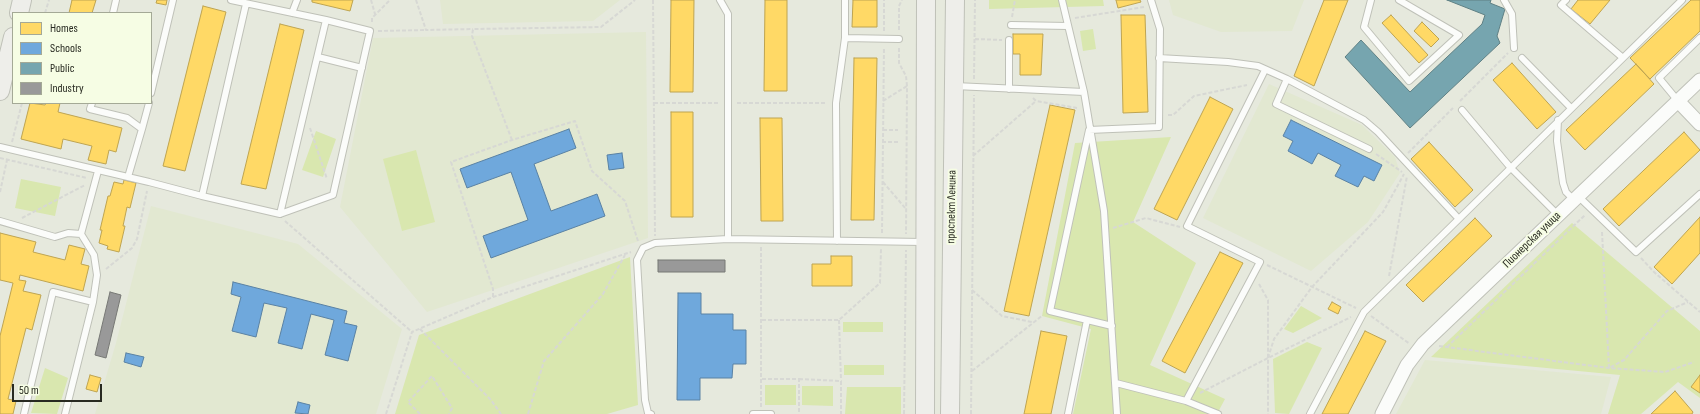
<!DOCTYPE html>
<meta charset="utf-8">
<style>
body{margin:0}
#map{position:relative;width:1700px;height:414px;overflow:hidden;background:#e6e9dd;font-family:"Sofia Sans Condensed",sans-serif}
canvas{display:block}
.legend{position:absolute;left:12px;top:12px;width:140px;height:92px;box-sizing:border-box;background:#f6fde4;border:1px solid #a4a996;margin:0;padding:5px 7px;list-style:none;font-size:12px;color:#282a21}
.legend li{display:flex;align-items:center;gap:8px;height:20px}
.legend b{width:20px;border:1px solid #a4a996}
.scale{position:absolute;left:12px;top:384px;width:90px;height:18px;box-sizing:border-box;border:2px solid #282a21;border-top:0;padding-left:5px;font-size:12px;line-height:14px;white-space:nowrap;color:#282a21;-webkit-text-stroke:3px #f6fde4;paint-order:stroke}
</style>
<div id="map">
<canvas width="1700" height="414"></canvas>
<ul class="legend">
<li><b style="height:11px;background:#ffd966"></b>Homes</li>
<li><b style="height:11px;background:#6fa8dc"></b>Schools</li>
<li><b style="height:11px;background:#76a5af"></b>Public</li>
<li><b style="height:11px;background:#999"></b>Industry</li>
</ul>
<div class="scale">50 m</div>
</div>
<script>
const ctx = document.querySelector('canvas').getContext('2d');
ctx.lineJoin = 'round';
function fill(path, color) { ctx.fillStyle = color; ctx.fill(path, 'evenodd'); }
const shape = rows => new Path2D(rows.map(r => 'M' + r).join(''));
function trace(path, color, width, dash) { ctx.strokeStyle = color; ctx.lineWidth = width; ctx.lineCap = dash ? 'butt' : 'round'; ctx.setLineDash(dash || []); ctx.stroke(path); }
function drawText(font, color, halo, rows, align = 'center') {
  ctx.font = font + ' "Sofia Sans Condensed",sans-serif'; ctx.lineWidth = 4; ctx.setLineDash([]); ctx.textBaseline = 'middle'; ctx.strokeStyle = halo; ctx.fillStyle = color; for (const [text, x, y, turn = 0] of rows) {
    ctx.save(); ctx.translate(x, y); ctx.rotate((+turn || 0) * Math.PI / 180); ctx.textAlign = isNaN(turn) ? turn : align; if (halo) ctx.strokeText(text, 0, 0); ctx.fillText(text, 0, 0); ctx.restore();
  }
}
fill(shape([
 [440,0,620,0,593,21,443,24],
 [1169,0,1304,0,1292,31,1221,32,1173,15],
 [646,32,648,238,427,312,340,207,373,38],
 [1269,84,1362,125,1395,157,1400,173,1368,222,1311,271,1203,218],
 [151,206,298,244,402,329,376,414,95,414,116,343],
 [1425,360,1611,377,1601,414,1396,414]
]), '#e2e8d1');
fill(shape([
 [989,0,1103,0,1104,6,989,9],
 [1093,29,1096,49,1083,51,1080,31],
 [316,131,336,139,323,177,302,170],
 [1171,137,1133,222,1196,263,1150,365,1225,399,1217,414,1073,414,1091,329,1042,316,1075,143],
 [416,150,435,222,402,231,383,159],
 [21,179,61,187,55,216,15,208],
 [1572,223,1700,331,1700,398,1678,382,1641,414,1608,414,1620,375,1431,357],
 [630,257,638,405,607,414,395,414,419,335],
 [1301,306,1322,318,1293,333,1284,329],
 [843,322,883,322,883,332,843,332],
 [1307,342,1322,348,1289,414,1275,413,1273,359],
 [844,365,884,365,884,375,844,375],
 [45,368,68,378,57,414,31,413],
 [765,385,796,385,796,405,765,405],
 [802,386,833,386,833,406,802,405],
 [847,387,901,387,901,414,845,414]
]), '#d9e7af');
const homes = shape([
 [72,0,96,0,92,13,69,13,72,0],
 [157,0,167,0,166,5,156,3,157,0],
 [312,0,353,0,350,11,312,2,312,0],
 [671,0,694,0,693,92,670,92,671,0],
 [765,0,787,0,787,91,764,91,765,0],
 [853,0,877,0,877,27,852,27,853,0],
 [1116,0,1140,0,1141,2,1118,8,1116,0],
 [1324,0,1348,0,1314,86,1294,76,1324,0],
 [1578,0,1610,0,1590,24,1571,9,1578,0],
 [1691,0,1700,0,1700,31,1650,79,1630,58,1691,0],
 [203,6,226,12,185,171,163,166,203,6],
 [1121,15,1145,15,1148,112,1123,113,1121,15],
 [1391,15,1428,55,1419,63,1382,23,1391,15],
 [1422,22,1439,39,1431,47,1414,31,1422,22],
 [280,24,304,30,266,189,241,184,280,24],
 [1013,34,1043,34,1041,75,1020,75,1020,54,1013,54,1013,34],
 [854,58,877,58,874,220,851,220,854,58],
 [1512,63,1556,112,1537,129,1493,80,1512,63],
 [1636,64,1654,84,1585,150,1566,130,1636,64],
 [1210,97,1233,109,1177,220,1154,209,1210,97],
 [30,103,45,105,46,103,60,103,58,112,122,128,116,152,109,150,106,164,88,160,92,146,63,139,61,149,21,139,30,103],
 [1050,105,1075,110,1029,316,1004,311,1050,105],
 [671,112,693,112,693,217,671,217,671,112],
 [760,118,782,118,783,221,761,221,760,118],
 [1684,132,1700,150,1619,226,1603,209,1684,132],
 [1429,142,1473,190,1455,207,1411,159,1429,142],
 [124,180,136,183,130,208,127,207,123,226,125,226,119,252,107,249,108,246,99,243,102,230,100,230,108,196,110,196,114,182,123,184,124,180],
 [1700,217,1700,253,1672,284,1654,267,1700,217],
 [1475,218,1492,236,1423,302,1406,285,1475,218],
 [0,233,36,242,33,252,65,260,69,245,85,249,81,264,89,266,83,291,20,275,19,280,26,281,23,291,41,295,32,330,26,328,8,399,16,401,13,414,0,414,0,336,13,283,0,280,0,233],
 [1220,252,1243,263,1185,373,1162,361,1220,252],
 [831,256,852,256,852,286,812,286,812,264,831,264,831,256],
 [1332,302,1341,307,1338,314,1328,309,1332,302],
 [1041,331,1067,336,1051,414,1024,414,1041,331],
 [1365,331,1386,341,1348,414,1322,414,1365,331],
 [90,375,101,378,97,392,86,389,90,375],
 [1700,375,1700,393,1691,387,1700,375],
 [1675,391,1693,412,1692,414,1651,414,1675,391]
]);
fill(homes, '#ffd966');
trace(homes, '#bea451', 1);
const schools = shape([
 [1291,120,1382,165,1374,181,1364,176,1358,187,1335,176,1341,165,1318,153,1312,164,1288,151,1293,141,1283,136,1291,120],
 [569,129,576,148,534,164,551,211,597,194,605,216,491,258,483,236,528,220,511,172,467,188,460,169,569,129],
 [622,153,624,168,609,170,607,155,622,153],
 [233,282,347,311,344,323,357,326,348,361,325,355,334,320,311,314,302,349,278,343,287,308,264,303,256,337,232,331,241,297,231,294,233,282],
 [678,293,701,293,701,314,733,314,733,330,746,330,746,364,733,364,732,378,700,378,700,400,677,400,678,293],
 [126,353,144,357,141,367,124,362,126,353],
 [298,402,310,405,308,414,295,413,298,402]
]);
fill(schools, '#6fa8dc');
trace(schools, '#5a82a4', 1);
const public = shape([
 [1447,0,1491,0,1490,3,1505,9,1497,36,1500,43,1410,128,1345,57,1361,40,1410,92,1482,24,1485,15,1447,0]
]);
fill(public, '#76a5af');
trace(public, '#5f8084', 1);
const industry = shape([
 [658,260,725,260,725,272,658,272,658,260],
 [110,292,121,295,106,358,95,355,110,292]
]);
fill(industry, '#999');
trace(industry, '#777875', 1);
const lane = shape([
 [231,0,326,20,280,214],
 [720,0,728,14,728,239],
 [1062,0,1084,92],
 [1371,0,1364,27,1409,81,1459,35,1399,0],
 [1504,0,1512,14,1514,48],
 [1566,0,1561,5,1623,58],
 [113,13,116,0],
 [292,13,297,0],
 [1011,25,1068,26],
 [845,38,899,39],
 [1009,40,1009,89],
 [318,57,362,68],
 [1159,58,1228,62,1258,66,1287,79,1364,120,1378,132,1458,218],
 [1522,58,1571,108],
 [1287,79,1276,104,1369,149],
 [955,86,1084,92,1104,211,1117,414],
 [151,93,173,0],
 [1678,101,1659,78,1700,38],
 [92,103,90,109,127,118,142,129,128,177],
 [1462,110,1510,167,1558,215],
 [1558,120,1557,141,1563,183,1566,192,1574,200],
 [142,129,149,103],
 [0,147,149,182,202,196,280,214,333,195,370,31,326,20],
 [202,196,246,4],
 [1578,196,1636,252,1700,194],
 [0,221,55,237,68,233,81,234],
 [837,241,836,103,845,38,845,0],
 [1112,326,1050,311,1089,130,1159,127,1160,29,1151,0],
 [1116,383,1186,401,1218,414],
 [1186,401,1260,262,1187,226,1265,70],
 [24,414,53,292,93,302],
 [65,414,93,302,97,275,94,255,81,234,98,171],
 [651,414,648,413,645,400,637,260,643,248,655,243,728,239,923,242],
 [753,414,771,414],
 [1068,414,1087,320],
 [1310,414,1364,312,1682,0]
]);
const street = shape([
 [1678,101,1700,124],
 [1382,414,1407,365,1423,344,1700,80]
]);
const secondary = shape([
 [19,13,22,0],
 [0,91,13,37],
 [925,414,926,0],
 [950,414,955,0]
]);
trace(lane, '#bfc1b8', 8);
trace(street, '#bfc1b8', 15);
trace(secondary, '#bfc1b8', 20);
trace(shape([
 [371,0,375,14],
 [416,0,426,30,473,29],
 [653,0,655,236],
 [45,13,49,0],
 [1012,17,1015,0],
 [1075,18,1144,7],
 [372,22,372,18,390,0],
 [899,30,899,6,902,0],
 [378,31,426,30],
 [884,31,884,0],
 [975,39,1002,40],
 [899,48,899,63,906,76,907,86,906,234],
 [974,79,975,0],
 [1033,98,1036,101,1077,108],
 [883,101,907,86],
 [1460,101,1508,53],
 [654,103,719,103],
 [737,103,827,103],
 [1168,115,1173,115,1194,96,1247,85],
 [310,128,327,179],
 [883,130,898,130],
 [512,140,472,36,473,29,601,27,635,0],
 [12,142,22,103],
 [882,142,899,142],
 [1408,153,1453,108],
 [1376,154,1402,172],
 [973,156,1036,101],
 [0,158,87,178],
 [883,182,906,209],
 [0,192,7,160],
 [22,218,85,185],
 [285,221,412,332],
 [1113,228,1146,218,1180,227],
 [1602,232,1609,368,1624,360,1667,311,1688,302],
 [882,233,884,47],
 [761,247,761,407],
 [1641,258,1654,272,1700,312],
 [1267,265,1356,308],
 [106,269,132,248,137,239,147,191],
 [1389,276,1407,176],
 [1259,284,1268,300,1268,414],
 [972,290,1002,316,1032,322],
 [493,297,493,289,451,162,512,140,575,121,592,171,625,201,638,241],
 [1371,316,1410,344],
 [762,320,839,320,880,283,881,249],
 [839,320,841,380],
 [420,329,491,400,501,414],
 [1439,346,1609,368,1665,372,1694,362],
 [1447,347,1585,215],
 [1268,358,1274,339,1312,287,1383,212,1404,174],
 [972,371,1043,315],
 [762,379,799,379,799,414],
 [799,379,841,381,841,414],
 [1200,393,1268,358,1351,317],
 [386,414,412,332,493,297,631,252],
 [420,414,408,402,432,376,452,408,449,414],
 [528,414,544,361,603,294,625,255],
 [904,414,906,250],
 [971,414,974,95]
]), '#d7d8d4', 2, [4, 2]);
trace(lane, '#fbfcfa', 6);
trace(street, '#fbfcfa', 13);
trace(secondary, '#eeeeea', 18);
drawText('12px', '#282a21', '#f6fde4', [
 ["проспект Ленина",952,207,-89],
 ["Пионерская улица",1532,240,-44]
]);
</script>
